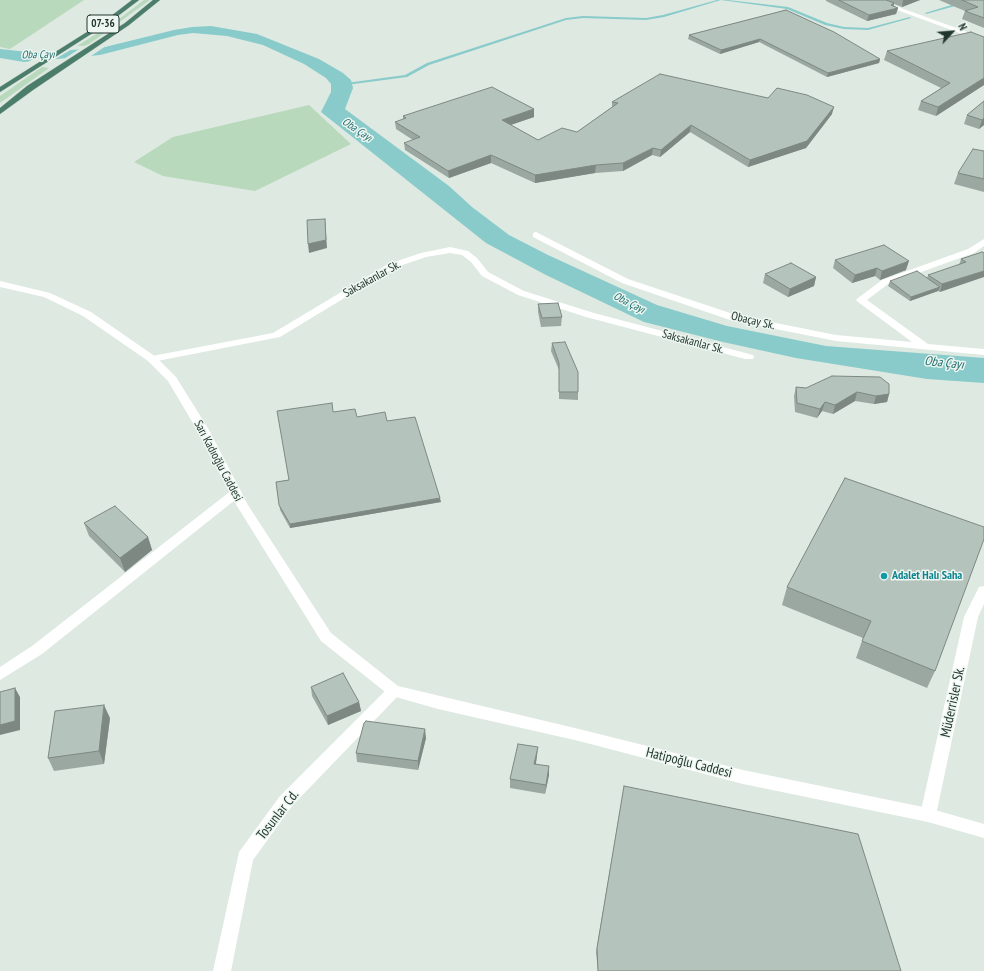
<!DOCTYPE html>
<meta charset="utf-8">
<style>
body{margin:0}
#map{position:relative;width:984px;height:971px;overflow:hidden;background:#dee9e2;font-family:"PT Sans Narrow",sans-serif}
canvas{display:block}
.north{position:absolute;left:932px;top:12px;width:40px;height:40px;-webkit-text-stroke:3px #eef6f1;paint-order:stroke;rotate:64deg;font-size:11px;font-weight:700;line-height:16px;text-align:center;color:#21372e}
.north::after{content:'';display:block;margin:auto;width:14px;height:18px;background:#21372e;clip-path:polygon(50% 0,100% 100%,50% 72%,0 100%)}
</style>
<div id="map">
<canvas width="984" height="971"></canvas>
<div class="north">N</div>
</div>
<script>
const ctx = document.querySelector('canvas').getContext('2d');
ctx.lineJoin = 'round';
function fill(path, color) { ctx.fillStyle = color; ctx.fill(path, 'evenodd'); }
const shape = rows => new Path2D(rows.map(r => 'M' + r).join(''));
function trace(path, color, width, dash) { ctx.strokeStyle = color; ctx.lineWidth = width; ctx.lineCap = dash ? 'butt' : 'round'; ctx.setLineDash(dash || []); ctx.stroke(path); }
function drawText(font, color, halo, rows, align = 'center') {
  ctx.font = font + ' "PT Sans Narrow",sans-serif'; ctx.lineWidth = 3; ctx.setLineDash([]); ctx.textBaseline = 'middle'; ctx.strokeStyle = halo; ctx.fillStyle = color; for (const [text, x, y, turn = 0] of rows) {
    ctx.save(); ctx.translate(x, y); ctx.rotate((+turn || 0) * Math.PI / 180); ctx.textAlign = isNaN(turn) ? turn : align; if (halo) ctx.strokeText(text, 0, 0); ctx.fillText(text, 0, 0); ctx.restore();
  }
}
fill(shape([
 [0,0,84,0,10,49,0,47],
 [144,0,150,0,89,44,84,46,77,46,115,22],
 [42,67,49,68,0,103,0,96],
 [309,105,351,144,255,191,163,176,134,162,173,137]
]), '#b8d9bc');
fill(shape([
 [211,26,257,34,319,59,343,73,351,80,353,88,345,109,449,186,472,207,509,235,548,255,657,305,727,326,826,346,984,358,984,383,927,379,796,358,723,342,644,322,546,275,486,243,321,112,331,92,331,84,326,78,304,64,263,45,227,36,193,33,178,35,100,55,24,62,0,58,0,49,37,53,105,47,174,30,192,27]
]), '#89cbca');
fill(shape([
 [106,46,88,58,61,61,82,47],
 [74,48,52,61,25,64,47,50]
]), '#dee9e2');
fill(shape([
 [717,0,728,0,788,7,827,23,844,27,868,28,910,17,911,18,868,30,844,29,825,25,787,9,721,0,664,17,646,20,583,18,566,20,429,65,407,77,346,85,344,84,346,83,405,75,427,63,566,18,583,16,646,18,663,15,717,0],
 [958,3,959,4,959,5,926,14,925,13,958,3]
]), '#89cbca');
const trunk = shape([
 [132,0,139,0,110,22,0,92,0,87,106,20,132,0],
 [153,0,160,0,129,25,33,90,0,114,0,108,27,86,125,23,153,0]
]);
trace(trunk, '#bcc3c0', 1);
fill(shape([
 [870,0,879,0,984,38,984,42,870,0],
 [536,232,628,279,736,315,836,335,912,342,858,302,856,300,858,298,882,280,968,249,984,239,984,246,974,253,888,284,867,300,928,344,984,349,984,355,836,341,730,320,622,283,533,237,533,233,536,232],
 [450,247,468,251,477,258,488,272,524,291,594,313,753,355,754,357,753,359,745,359,586,317,518,295,482,276,471,262,462,255,450,253,426,257,394,268,280,337,152,362,147,359,152,356,273,333,388,264,421,253,450,247],
 [236,489,240,490,242,493,240,496,42,654,0,680,0,667,32,646,232,490,236,489],
 [984,586,984,604,978,617,936,815,934,820,928,822,922,820,920,815,964,617,979,587,984,586],
 [394,685,399,687,401,691,399,695,292,806,253,860,231,971,213,971,239,852,280,796,389,687,394,685]
]), '#fff');
fill(shape([
 [0,281,50,293,91,312,156,357,176,377,209,430,248,505,331,633,398,686,579,729,743,770,928,808,984,824,984,838,928,822,743,784,579,741,438,709,389,695,321,641,237,506,197,430,168,381,148,361,83,316,44,297,0,287,0,281]
]), '#fff');
fill(trunk, '#4a7e6a');
fill(shape([
 [826,0,920,0,902,7,894,4,894,6,898,8,896,14,867,21,826,1],
 [939,0,984,0,984,28,962,19,965,11],
 [786,10,880,59,879,63,827,77,759,42,720,54,688,39,689,35],
 [984,37,984,85,936,116,918,110,921,101,941,88,884,60,887,51],
 [984,101,984,125,979,129,964,124,967,115],
 [612,102,832,114,806,148,748,167,690,132,660,157,652,155,623,171,595,173,535,183,491,163,449,178,405,150,404,143,413,140,396,129,395,122,403,120,403,116,534,109,534,117,510,125,538,140,577,132,612,107],
 [984,151,984,192,954,184,958,173],
 [982,252,940,292,938,291,910,301,888,286,890,281,927,278,928,275,959,265,961,259],
 [835,260,906,270,880,280,875,276,852,283,833,268],
 [765,274,816,277,814,286,788,297,763,283],
 [538,304,562,317,561,326,541,327,538,312],
 [552,343,578,392,578,400,559,399,559,370,551,351],
 [796,387,806,388,889,394,887,402,874,404,855,401,833,414,822,411,817,418,795,412,794,396],
 [333,412,357,417,387,421,441,502,290,528,280,510,276,482,289,480],
 [845,478,935,671,927,688,856,658,863,638,782,605,787,587],
 [84,523,148,537,152,550,125,572,89,536],
 [311,687,359,702,361,711,328,725,312,696],
 [110,718,104,764,54,771,48,758],
 [426,738,418,770,357,762,356,753],
 [537,756,536,764,549,775,545,794,510,788,510,779],
 [624,786,901,971,598,971,596,952]
]), '#9ba8a1');
fill(shape([
 [903,0,920,0,902,7],
 [894,3,893,9,898,8,896,14,867,21,869,15],
 [760,39,759,42,720,54,721,50],
 [880,59,879,63,827,77,828,73],
 [984,78,984,85,936,116,938,107],
 [834,107,832,114,806,148,748,167,750,160],
 [534,109,534,117,502,128,502,120],
 [984,118,984,125,979,129,982,120],
 [691,125,690,132,660,157,661,150],
 [653,148,652,155,623,171,623,163],
 [491,155,491,163,449,178,448,171],
 [596,165,595,173,535,183,535,175],
 [325,219,327,248,309,253,308,244],
 [909,261,906,270,880,280,882,271],
 [877,268,875,276,852,283,855,275],
 [984,271,984,277,940,292,942,284],
 [816,277,814,286,788,297,790,289],
 [940,287,938,291,910,301,911,297],
 [857,392,855,401,833,414,835,405],
 [889,394,887,402,874,404,876,396],
 [825,402,822,411,817,418,820,409],
 [440,498,441,502,290,528,290,524],
 [148,537,152,550,125,572,120,558],
 [15,688,20,697,20,730,0,735,0,725],
 [359,702,361,711,328,725,327,716],
 [104,705,110,718,104,764,99,751],
 [425,729,426,738,418,770,418,761],
 [538,747,537,756,534,773,534,764],
 [549,766,549,775,545,794,546,785]
]), '#7e8883');
const building = shape([
 [839,0,886,0,894,3,891,5,898,8,869,15,839,0],
 [962,0,984,0,984,18,965,11,978,7,962,0],
 [786,10,834,32,880,59,828,73,760,39,721,50,689,35,786,10],
 [971,32,984,37,984,78,938,107,921,101,950,83,887,51,971,32],
 [660,74,768,98,777,88,807,95,834,107,807,141,750,160,691,125,661,150,653,148,623,163,596,165,535,175,491,155,448,171,404,143,420,137,395,122,406,118,403,116,492,87,534,109,502,120,538,140,562,128,577,132,618,103,612,102,660,74],
 [984,101,984,118,982,120,967,115,984,101],
 [973,149,984,151,984,179,958,173,973,149],
 [325,219,326,240,308,244,307,220,325,219],
 [884,245,909,261,882,271,877,268,855,275,835,260,884,245],
 [982,252,984,253,984,271,942,284,928,275,966,262,961,259,982,252],
 [791,263,816,277,790,289,765,274,791,263],
 [917,271,940,287,911,297,890,281,917,271],
 [558,303,562,317,542,318,538,304,558,303],
 [565,342,578,372,578,392,559,392,559,363,552,343,565,342],
 [832,376,880,377,889,384,889,394,876,396,857,392,835,405,825,402,820,409,797,403,796,387,806,388,832,376],
 [332,403,333,412,355,409,357,417,385,412,387,421,415,417,440,498,290,524,279,505,276,482,289,480,277,411,332,403],
 [845,478,984,527,984,539,935,671,862,641,871,621,787,587,845,478],
 [115,506,148,537,120,558,84,523,115,506],
 [343,673,359,702,327,716,311,687,343,673],
 [15,688,15,721,0,725,0,692,15,688],
 [104,705,99,751,48,758,55,711,104,705],
 [366,721,425,729,418,761,356,753,364,723,366,721],
 [518,744,538,747,534,764,549,766,546,785,510,779,518,744],
 [624,786,858,834,901,971,598,971,597,948,624,786]
]);
fill(building, '#b4c3bb');
trace(building, '#7e8883', 1);
for (const [x, y, r, color] of [
 [884,576,4,"#0f9aa8"]
]) { const dot = new Path2D(); dot.arc(x, y, r, 0, 2 * Math.PI); ctx.fillStyle = color; ctx.fill(dot); trace(dot, '#eef6f1', 1.5); }
for (const [x, y, w] of [
 [103,24,32]
]) { const box = new Path2D(); box.roundRect(x - w / 2, y - 9, w, 18, 3); ctx.fillStyle = '#eef6f1'; ctx.fill(box); trace(box, '#21372e', 1); }
drawText('bold 11px', '#21372e', null, [
 ["07-36",103,24]
]);
drawText('italic 11px', '#206e6e', '#eef6f1', [
 ["Oba Çayı",38,55,-1],
 ["Oba Çayı",357,130,34],
 ["Oba Çayı",629,303,27]
]);
drawText('12px', '#21372e', '#eef6f1', [
 ["Saksakanlar Sk.",372,279,-29],
 ["Obaçay Sk.",753,321,13],
 ["Saksakanlar Sk.",693,342,15],
 ["Sarı Kadıoğlu Caddesi",218,461,62]
]);
drawText('bold 12px', '#0d838f', '#eef6f1', [
 ["Adalet Halı Saha",892,576]
], 'left');
drawText('italic 13px', '#206e6e', '#eef6f1', [
 ["Oba Çayı",944,363,6]
]);
drawText('14px', '#21372e', '#eef6f1', [
 ["Müderrisler Sk.",953,702,-78],
 ["Hatipoğlu Caddesi",689,763,14],
 ["Tosunlar Cd.",278,815,-52]
]);
</script>
